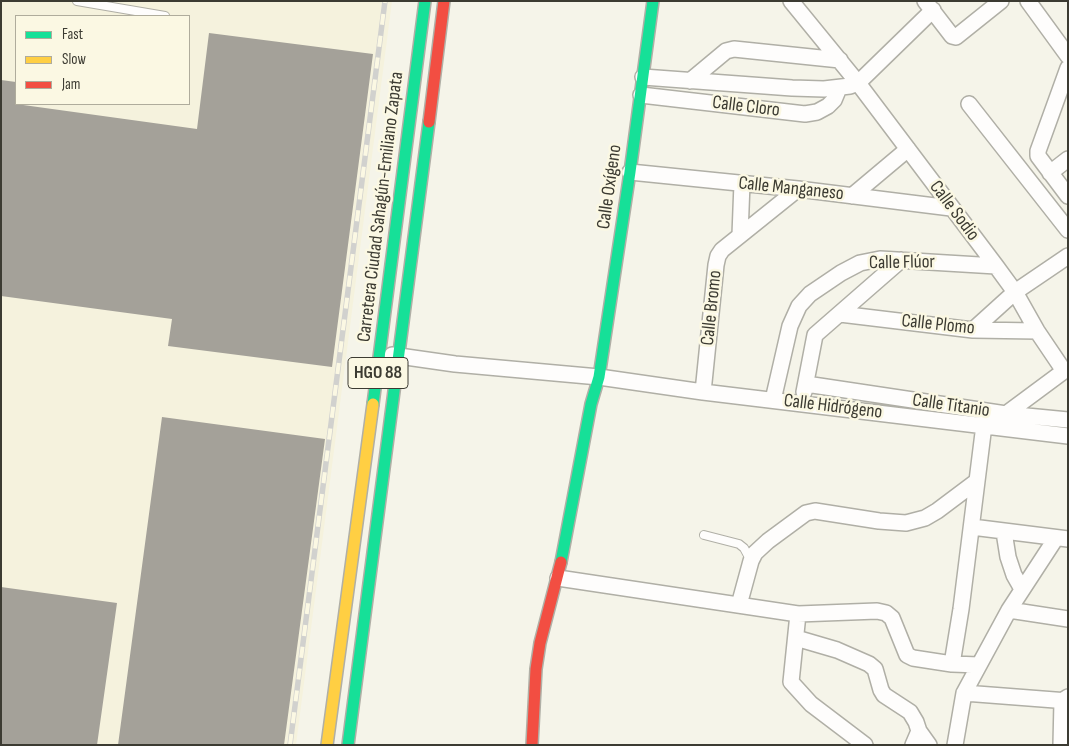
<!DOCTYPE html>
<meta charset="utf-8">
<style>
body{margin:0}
#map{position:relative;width:1069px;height:746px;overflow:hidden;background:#f5f4e9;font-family:"Sofia Sans Condensed",sans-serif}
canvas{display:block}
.frame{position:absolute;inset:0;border:2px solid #3c3b32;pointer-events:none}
.legend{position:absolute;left:15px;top:15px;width:175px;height:90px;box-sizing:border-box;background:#fbf8e3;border:1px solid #afac9c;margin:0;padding:6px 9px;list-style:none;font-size:15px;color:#3c3b32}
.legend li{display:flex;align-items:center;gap:10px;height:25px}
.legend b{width:25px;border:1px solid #afac9c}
</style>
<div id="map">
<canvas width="1069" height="746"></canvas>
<div class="frame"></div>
<ul class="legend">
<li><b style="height:6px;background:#16e098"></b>Fast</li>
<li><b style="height:6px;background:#ffcf43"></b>Slow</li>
<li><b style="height:6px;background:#f24e42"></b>Jam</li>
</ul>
</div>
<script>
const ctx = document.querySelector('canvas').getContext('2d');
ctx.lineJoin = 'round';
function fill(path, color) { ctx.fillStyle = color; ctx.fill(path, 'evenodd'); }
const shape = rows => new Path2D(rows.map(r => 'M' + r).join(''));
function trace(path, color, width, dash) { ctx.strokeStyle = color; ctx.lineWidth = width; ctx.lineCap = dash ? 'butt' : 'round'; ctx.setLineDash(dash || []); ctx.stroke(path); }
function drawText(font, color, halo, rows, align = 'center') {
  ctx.font = font + ' "Sofia Sans Condensed",sans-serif'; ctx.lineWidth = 5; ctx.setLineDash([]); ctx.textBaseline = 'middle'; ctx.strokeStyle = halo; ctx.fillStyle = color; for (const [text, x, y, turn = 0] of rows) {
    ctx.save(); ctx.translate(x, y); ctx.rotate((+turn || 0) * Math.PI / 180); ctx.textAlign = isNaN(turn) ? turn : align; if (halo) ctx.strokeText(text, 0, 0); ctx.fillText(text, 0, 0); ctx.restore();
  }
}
fill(shape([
 [1,1,392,1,296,745,1,745],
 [16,16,189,16,189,104,16,104]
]), '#f5f2dd');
fill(shape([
 [209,33,373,54,332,367,168,346,172,319,1,296,1,80,16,82,16,104,197,129],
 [162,417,325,439,284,745,118,745],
 [1,587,117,603,97,745,1,745]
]), '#a4a199');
const lane = shape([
 [77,1,165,16],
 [704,535,739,544,744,548,751,561]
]);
const street = shape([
 [791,1,858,83,996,266,1015,292,1037,331,1064,371,1006,414],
 [925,1,952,36,956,37,1001,1],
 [1028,1,1068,56],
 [1068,68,1038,151,1038,156,1068,196],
 [643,77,792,88,824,89,850,86,858,83,933,10],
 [690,81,726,51,734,49,840,60],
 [641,95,805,114,817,112,828,106,834,100,839,88],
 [969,104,1068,230],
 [630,172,798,189,951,208],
 [1050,173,1068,159],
 [852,196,908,149],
 [740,235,742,183],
 [840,314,973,330,1037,331],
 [973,330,1015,292,1068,256],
 [392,355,455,364,599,377,703,392,1068,436],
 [806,384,1006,414,1068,420],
 [703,392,716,265,718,256,722,250,798,189],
 [804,392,815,335,901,260],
 [773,400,790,326,799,306,810,294,841,273,860,263,880,259,996,266],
 [972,527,1068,539],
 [1004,532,1008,557,1014,575,1022,589],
 [558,578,798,614,877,611,886,613,892,618,907,655,913,658,952,664,979,665],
 [739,605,751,561,755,553,768,541,806,513,815,511,879,521,906,523,925,518,937,511,977,481],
 [1009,610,1068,619],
 [798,614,791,682,811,704,865,745],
 [796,638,837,650,869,664,875,669,881,690,884,695,910,712,916,722,919,731],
 [952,664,961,609,984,425],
 [964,693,1068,701],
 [913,745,919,731,929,745],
 [955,745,964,693,1009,610,1056,538],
 [1061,745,1062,701,1068,697]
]);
const fast = shape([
 [373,404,425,1],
 [561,562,591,404,599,377,630,172,653,1],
 [348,745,429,122]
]);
const slow = shape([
 [327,745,373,404]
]);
const jam = shape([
 [429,122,444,1],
 [532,745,536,669,540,643,561,562]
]);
trace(lane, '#b0afa6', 10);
trace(street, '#b0afa6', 18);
trace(fast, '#b0afa6', 14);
trace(slow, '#b0afa6', 14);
trace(jam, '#b0afa6', 14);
trace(lane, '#fefdfc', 8);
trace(street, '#fefdfc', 15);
trace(fast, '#16e098', 11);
trace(slow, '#ffcf43', 11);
trace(jam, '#f24e42', 11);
const rail = shape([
 [290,745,385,1]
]);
trace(rail, '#d1d1ce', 5.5);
trace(rail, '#fbf8e3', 4, [11]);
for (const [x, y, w] of [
 [378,373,60]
]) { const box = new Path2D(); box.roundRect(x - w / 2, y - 15.5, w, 31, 4); ctx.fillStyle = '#fbf8e3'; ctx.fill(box); trace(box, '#3c3b32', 1); }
drawText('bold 18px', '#3c3b32', null, [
 ["HGO 88",378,373]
]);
drawText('19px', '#3c3b32', '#fbf8e3', [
 ["Calle Cloro",746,107,7],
 ["Calle Oxígeno",610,187,-82],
 ["Calle Manganeso",791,189,6],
 ["Carretera Ciudad Sahagún-Emiliano Zapata",381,207,-83],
 ["Calle Sodio",954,211,53],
 ["Calle Flúor",902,263,-1],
 ["Calle Bromo",712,308,-84],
 ["Calle Plomo",938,325,6],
 ["Calle Titanio",951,406,8],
 ["Calle Hidrógeno",833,407,7]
]);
</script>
